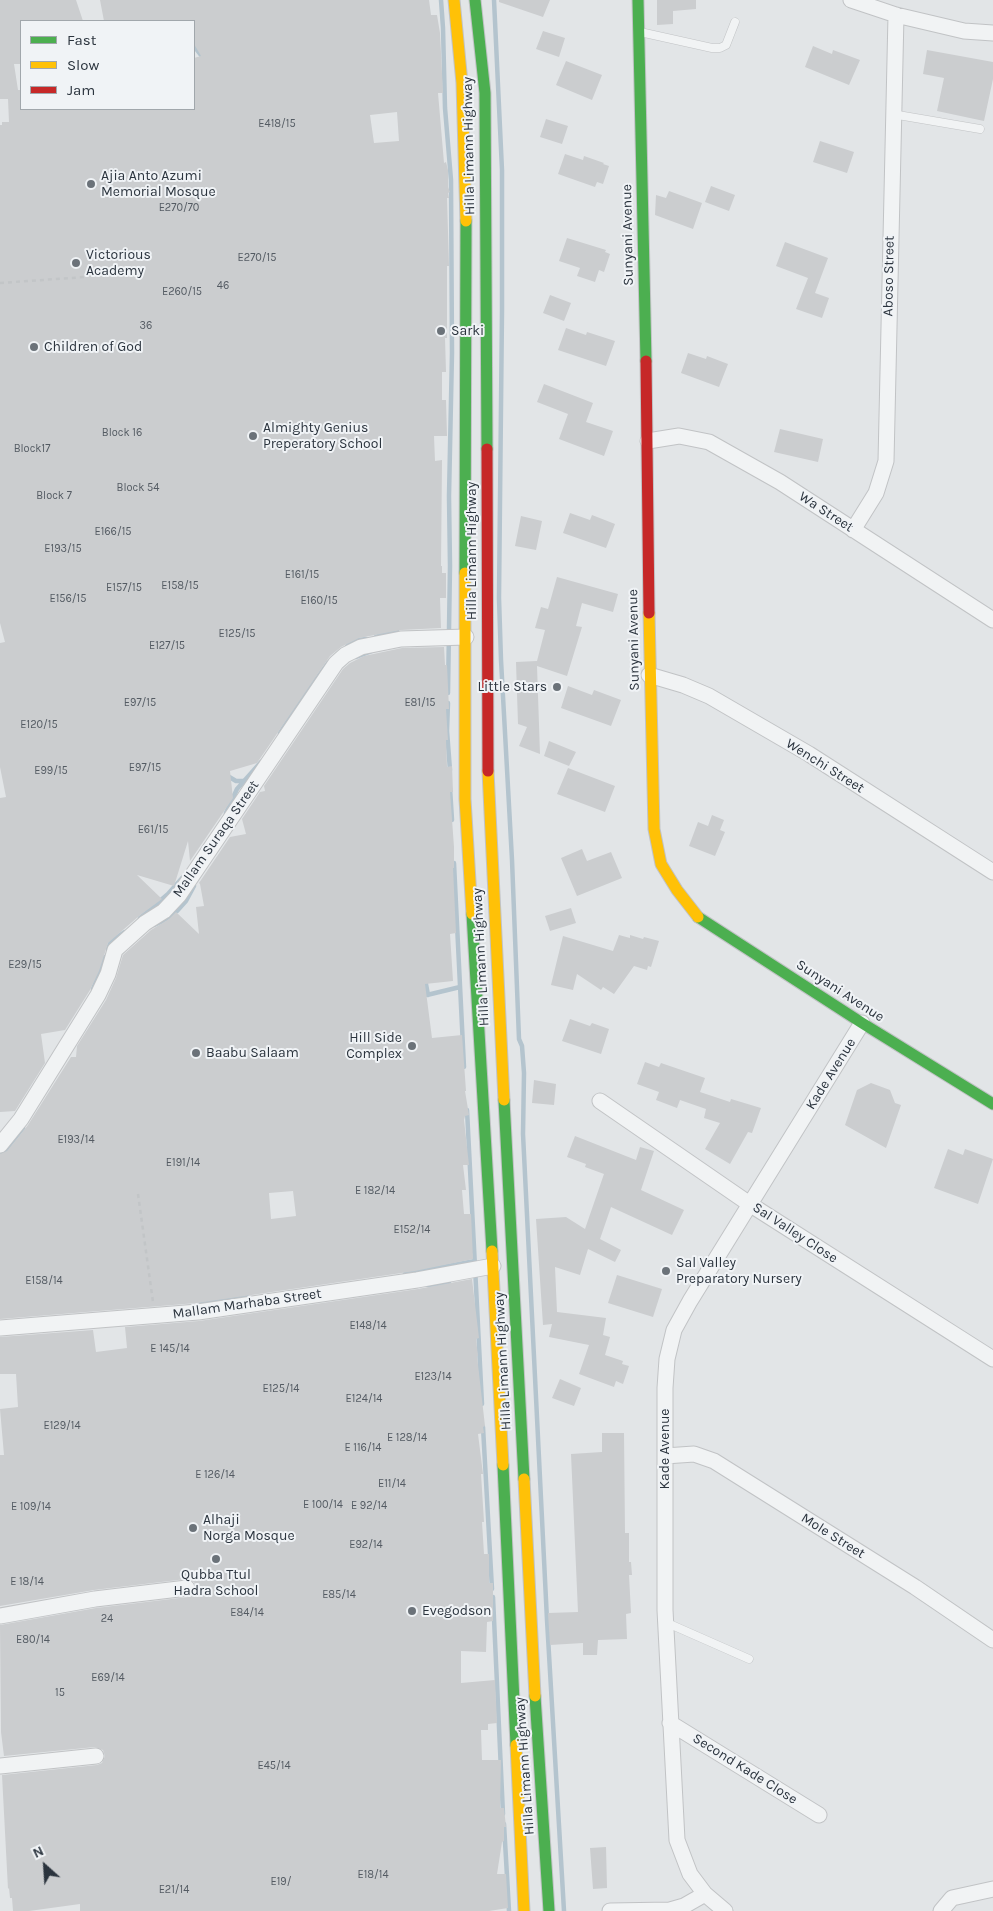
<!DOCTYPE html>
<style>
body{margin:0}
#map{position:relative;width:993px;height:1911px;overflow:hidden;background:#e2e5e7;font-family:Karla,sans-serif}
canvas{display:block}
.legend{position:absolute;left:20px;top:20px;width:175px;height:90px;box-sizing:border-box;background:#f0f3f6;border:1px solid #a1a7ac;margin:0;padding:6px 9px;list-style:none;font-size:15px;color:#2b343e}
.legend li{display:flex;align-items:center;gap:10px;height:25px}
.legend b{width:25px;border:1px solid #a1a7ac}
.north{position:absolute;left:20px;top:1841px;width:50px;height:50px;-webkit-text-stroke:4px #f0f3f6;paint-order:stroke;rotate:334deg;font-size:14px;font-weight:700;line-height:20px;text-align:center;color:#2b343e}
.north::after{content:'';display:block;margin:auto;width:18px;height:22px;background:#2b343e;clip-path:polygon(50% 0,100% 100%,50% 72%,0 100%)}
</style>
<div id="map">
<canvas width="993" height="1911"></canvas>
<ul class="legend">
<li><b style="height:6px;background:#4caf50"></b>Fast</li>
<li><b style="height:6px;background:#ffc107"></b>Slow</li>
<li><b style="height:6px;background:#c62828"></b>Jam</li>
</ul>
<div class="north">N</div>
</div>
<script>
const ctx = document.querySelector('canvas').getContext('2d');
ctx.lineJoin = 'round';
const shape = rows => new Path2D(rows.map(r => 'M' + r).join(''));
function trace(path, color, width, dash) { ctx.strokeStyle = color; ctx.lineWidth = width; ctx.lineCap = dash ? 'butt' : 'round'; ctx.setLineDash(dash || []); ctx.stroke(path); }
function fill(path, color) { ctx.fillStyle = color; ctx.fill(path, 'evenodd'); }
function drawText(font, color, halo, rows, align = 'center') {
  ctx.font = font + ' Karla,sans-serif'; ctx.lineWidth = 4; ctx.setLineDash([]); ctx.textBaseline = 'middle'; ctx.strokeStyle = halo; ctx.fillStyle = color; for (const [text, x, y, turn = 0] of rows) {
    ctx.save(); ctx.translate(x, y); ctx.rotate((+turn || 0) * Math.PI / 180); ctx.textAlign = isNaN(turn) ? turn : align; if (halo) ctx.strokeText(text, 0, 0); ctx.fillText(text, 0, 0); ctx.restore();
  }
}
trace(shape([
 [441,0,443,28,445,108,451,180,452,353,449,496,450,566,448,693],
 [494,0,502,170,502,310,499,598,501,660,512,860,519,1039,522,1046,524,1073,523,1134,547,1620,564,1911],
 [194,46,201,55],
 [376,637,397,630],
 [346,648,351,641,366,639],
 [356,657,372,651],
 [448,703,447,731,450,770],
 [280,733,302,698,328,663],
 [226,775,236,781,243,781],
 [450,788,452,820],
 [226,813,237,789,261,762],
 [454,863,464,1067],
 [140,918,168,894,183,877],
 [154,925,163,921,177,911,186,901,194,886],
 [108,949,111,941,125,932],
 [425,979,428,995],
 [93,989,105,957],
 [427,995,460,987],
 [467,1110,482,1404],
 [0,1161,1,1156,23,1128],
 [405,1274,475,1261],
 [428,1285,449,1283],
 [200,1304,247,1297],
 [483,1427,492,1589],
 [493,1597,503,1814],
 [504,1824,509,1911]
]), '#b4c4ce', 4.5);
fill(shape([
 [0,0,76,0,83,21,21,21,21,64,14,64,18,90,21,90,21,109,194,109,194,58,201,56,194,44,194,21,104,21,100,0,429,0,431,15,437,15,440,33,443,93,438,93,444,163,446,162,448,170,448,187,450,192,448,193,449,198,447,198,449,266,447,266,447,338,445,338,446,372,442,372,442,400,446,400,447,436,434,436,435,461,442,460,441,566,442,566,442,573,446,573,446,598,440,598,441,628,401,630,359,638,341,647,330,656,257,763,230,771,233,798,190,861,188,841,174,886,137,875,162,899,139,916,108,943,99,971,90,990,65,1030,41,1034,45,1063,15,1111,0,1112,0,798,6,797,0,767,0,643,5,642,0,623,0,125,2,125,2,122,9,122,8,99,0,99],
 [397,112,399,141,374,143,370,115],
 [499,0,550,0,543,17,499,2],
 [657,0,696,0,696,9,673,11,673,24,657,25],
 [543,31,565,38,559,57,536,49],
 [813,46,832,54,833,50,860,60,849,85,805,67],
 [927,50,993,62,993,79,984,121,937,111,944,78,923,74],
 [566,61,602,75,592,100,556,85],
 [546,119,568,126,562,144,540,137],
 [820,141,854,152,847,173,813,162],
 [565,154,583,160,584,156,604,163,603,164,609,166,603,184,597,182,595,187,558,174],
 [711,186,735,195,729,211,705,202],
 [669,191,702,203,693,229,655,215,656,195,666,198],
 [567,238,606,250,605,252,610,254,604,272,599,270,595,282,577,276,580,268,559,261],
 [785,242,828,258,815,293,829,298,822,318,796,309,808,278,776,266],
 [550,295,571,303,564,321,543,313],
 [566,328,586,335,587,332,615,341,606,366,558,350],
 [688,353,706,359,707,356,728,364,719,387,681,373],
 [544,384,593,403,586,422,613,431,604,456,559,439,568,414,537,402],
 [780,429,823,439,818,462,774,452],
 [570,513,590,520,592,515,615,524,606,548,563,533],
 [521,516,542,521,536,550,515,546],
 [557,577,618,594,613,612,582,603,576,626,582,627,567,676,537,666,540,754,519,746,527,727,518,724,516,662,537,661,545,630,535,628,541,607,548,609],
 [444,647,445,665,447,665,449,709,446,709,448,740,446,740,447,767,452,766,453,792,450,792,454,847,454,868,453,868,456,933,450,934,453,981,425,984,432,1038,462,1035,466,1091,465,1091,469,1115,465,1116,464,1120,469,1165,463,1165,466,1190,462,1190,464,1214,471,1214,473,1259,415,1271,197,1303,0,1319,0,1154,7,1151,28,1125,71,1057,76,1057,77,1046,106,1000,116,978,123,955,151,930,169,919,176,912,199,934,196,907,204,906,200,884,199,883,230,837,246,834,242,819,260,792,265,791,264,786,343,669,350,663,364,656,402,648],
 [293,1191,296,1216,271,1219,269,1193],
 [568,686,592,695,594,690,621,700,611,726,561,708],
 [549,741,576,752,569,766,544,756],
 [568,768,615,786,605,812,557,794],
 [712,815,724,820,720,830,725,832,715,856,689,846,698,822,708,826],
 [582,849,587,861,611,852,622,878,577,896,561,858],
 [571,908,576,923,550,931,545,916],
 [619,935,630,938,630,935,643,939,644,937,659,941,651,967,648,966,647,970,634,966,614,994,603,987,601,990,577,974,573,990,551,985,563,936,613,951],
 [570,1019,590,1026,592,1023,609,1029,601,1054,562,1041],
 [645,1062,659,1067,661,1063,705,1078,700,1092,730,1102,731,1099,761,1108,752,1133,748,1132,730,1164,705,1149,720,1123,704,1118,706,1109,680,1100,677,1108,656,1100,659,1092,637,1084],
 [534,1080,556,1084,554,1105,532,1103],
 [871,1083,890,1090,895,1103,901,1105,886,1148,845,1125,857,1090],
 [575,1136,636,1160,640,1147,654,1151,641,1190,684,1210,672,1235,611,1207,600,1239,621,1250,615,1262,588,1249,580,1275,555,1267,557,1312,606,1318,603,1335,610,1337,605,1355,623,1361,622,1364,629,1366,623,1384,616,1381,614,1387,579,1374,589,1345,549,1337,552,1324,543,1325,536,1219,566,1217,585,1229,604,1174,585,1167,586,1164,567,1157],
 [948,1149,963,1155,965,1149,993,1159,978,1204,934,1188],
 [617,1275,662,1289,653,1317,608,1303],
 [472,1279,479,1338,476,1339,478,1356,477,1356,485,1426,483,1427,484,1433,478,1434,483,1474,481,1474,484,1522,482,1522,484,1554,489,1554,489,1583,493,1583,493,1621,487,1622,486,1652,461,1651,461,1683,495,1680,497,1723,488,1724,488,1730,481,1730,482,1760,501,1760,500,1808,504,1808,506,1827,504,1827,504,1841,502,1842,497,1874,506,1874,508,1908,489,1911,80,1911,80,1904,29,1911,13,1911,12,1898,10,1898,9,1888,8,1889,2,1775,97,1765,102,1763,105,1756,103,1750,95,1747,4,1756,1,1732,0,1625,96,1608,188,1597,193,1595,196,1587,194,1582,186,1579,94,1590,0,1606,0,1455,4,1455,0,1409,18,1407,16,1374,0,1374,0,1337,93,1330,96,1352,127,1348,125,1327,199,1321,418,1289],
 [560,1379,581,1388,574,1406,552,1398],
 [602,1433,624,1433,625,1533,629,1533,629,1562,631,1562,632,1575,629,1575,631,1613,626,1614,627,1639,598,1640,597,1655,583,1655,583,1643,550,1645,548,1613,578,1612,571,1454,602,1452],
 [606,1847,607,1888,593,1889,590,1848]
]), '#cbcdcf');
const lane = shape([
 [640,32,712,48,720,48,726,45,735,22],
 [892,114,980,129],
 [665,1622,749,1659]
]);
const street = shape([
 [851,0,896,15,964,31,993,33],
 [648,441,679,436,709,442,780,482,993,620],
 [853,530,876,493,886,461,896,15],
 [649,675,683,685,709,696,809,754,993,872],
 [600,1101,751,1205,993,1359],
 [0,1145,21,1119,98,995,108,974,115,950,145,923,164,911,179,895,336,663,345,655,361,647,401,639,466,637],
 [0,1328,198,1312,417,1280,493,1266],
 [665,1456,694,1454,714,1461,915,1587,993,1640],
 [0,1616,95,1599,187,1588],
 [670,1723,819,1815],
 [0,1766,96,1756],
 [610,1911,670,1910,684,1906,705,1894],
 [725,1911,705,1894,690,1874,677,1840,665,1610,665,1388,667,1359,674,1330,690,1301,862,1023],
 [941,1911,952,1898,993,1889]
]);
const fast = shape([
 [475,0,485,93,487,449],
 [638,0,646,361],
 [465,573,466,221],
 [472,914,492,1251],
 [698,917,862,1023,993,1104],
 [504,1100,524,1479],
 [503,1465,516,1745],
 [535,1696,549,1911]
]);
const slow = shape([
 [454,0,462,83,466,221],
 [465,573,465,799,472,914],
 [649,613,654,829,661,864,677,890,698,917],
 [488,771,504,1100],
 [492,1251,503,1465],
 [524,1479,535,1696],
 [516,1745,524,1911]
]);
const jam = shape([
 [646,361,649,613],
 [487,449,488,771]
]);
trace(lane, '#c1c3c5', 9);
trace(street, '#c1c3c5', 17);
trace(fast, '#c1c3c5', 13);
trace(slow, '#c1c3c5', 13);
trace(jam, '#c1c3c5', 13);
trace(shape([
 [0,283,85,277],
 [138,1194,153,1302]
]), '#c2c5c7', 2.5, [4, 4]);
trace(lane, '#f1f3f4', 8);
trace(street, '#f1f3f4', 15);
trace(fast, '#4caf50', 11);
trace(slow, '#ffc107', 11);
trace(jam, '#c62828', 11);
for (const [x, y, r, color] of [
 [91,184,5,"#6b7279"],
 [76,263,5,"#6b7279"],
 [441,331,5,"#6b7279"],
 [34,347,5,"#6b7279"],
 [253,436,5,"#6b7279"],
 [557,687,5,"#6b7279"],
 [412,1046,5,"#6b7279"],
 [196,1053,5,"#6b7279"],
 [666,1271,5,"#6b7279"],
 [193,1528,5,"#6b7279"],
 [216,1559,5,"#6b7279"],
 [412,1611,5,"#6b7279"]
]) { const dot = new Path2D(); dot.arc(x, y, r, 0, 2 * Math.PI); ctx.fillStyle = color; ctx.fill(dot); trace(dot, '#f0f3f6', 2); }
drawText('11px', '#545b63', null, [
 ["E418/15",277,124],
 ["E270/70",179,208],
 ["E270/15",257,258],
 ["46",223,286],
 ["E260/15",182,292],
 ["36",146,326],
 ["Block 16",122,433],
 ["Block17",32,449],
 ["Block 54",138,488],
 ["Block 7",54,496],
 ["E166/15",113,532],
 ["E193/15",63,549],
 ["E161/15",302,575],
 ["E158/15",180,586],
 ["E157/15",124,588],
 ["E156/15",68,599],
 ["E160/15",319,601],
 ["E125/15",237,634],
 ["E127/15",167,646],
 ["E97/15",140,703],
 ["E81/15",420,703],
 ["E120/15",39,725],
 ["E97/15",145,768],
 ["E99/15",51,771],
 ["E61/15",153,830],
 ["E29/15",25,965],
 ["E193/14",76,1140],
 ["E191/14",183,1163],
 ["E 182/14",375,1191],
 ["E152/14",412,1230],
 ["E158/14",44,1281],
 ["E148/14",368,1326],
 ["E 145/14",170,1349],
 ["E123/14",433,1377],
 ["E125/14",281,1389],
 ["E124/14",364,1399],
 ["E129/14",62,1426],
 ["E 128/14",407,1438],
 ["E 116/14",363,1448],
 ["E 126/14",215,1475],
 ["E11/14",392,1484],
 ["E 100/14",323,1505],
 ["E 92/14",369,1506],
 ["E 109/14",31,1507],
 ["E92/14",366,1545],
 ["E 18/14",27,1582],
 ["E85/14",339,1595],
 ["E84/14",247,1613],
 ["24",107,1619],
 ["E80/14",33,1640],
 ["E69/14",108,1678],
 ["15",60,1693],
 ["E45/14",274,1766],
 ["E18/14",373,1875],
 ["E19/",281,1882],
 ["E21/14",174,1890]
]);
drawText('14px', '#2b343e', '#f0f3f6', [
 ["Hilla Limann Highway",469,146,-91],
 ["Sunyani Avenue",628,235,-91],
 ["Aboso Street",889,276,-89],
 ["Wa Street",826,512,33],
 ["Hilla Limann Highway",472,551,-90],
 ["Sunyani Avenue",634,640,-91],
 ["Wenchi Street",825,766,32],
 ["Mallam Suraqa Street",216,839,-55],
 ["Hilla Limann Highway",481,957,-93],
 ["Sunyani Avenue",840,991,33],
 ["Kade Avenue",831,1074,-58],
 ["Sal Valley Close",795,1233,33],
 ["Mallam Marhaba Street",247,1304,-8],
 ["Hilla Limann Highway",503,1361,-93],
 ["Kade Avenue",665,1449,-90],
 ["Mole Street",833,1536,32],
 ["Hilla Limann Highway",525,1766,-94],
 ["Second Kade Close",745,1769,32]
]);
drawText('14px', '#2b343e', '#f0f3f6', [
 ["Ajia Anto Azumi",101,176],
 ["Memorial Mosque",101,192],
 ["Victorious",86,255],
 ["Academy",86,271],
 ["Sarki",451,331],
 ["Children of God",44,347],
 ["Almighty Genius",263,428],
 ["Preperatory School",263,444],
 ["Little Stars",547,687,"right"],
 ["Hill Side",402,1038,"right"],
 ["Complex",402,1054,"right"],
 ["Baabu Salaam",206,1053],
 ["Sal Valley",676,1263],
 ["Preparatory Nursery",676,1279],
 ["Alhaji",203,1520],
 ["Norga Mosque",203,1536],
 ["Qubba Ttul",216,1575,"center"],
 ["Hadra School",216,1591,"center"],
 ["Evegodson",422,1611]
], 'left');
</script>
